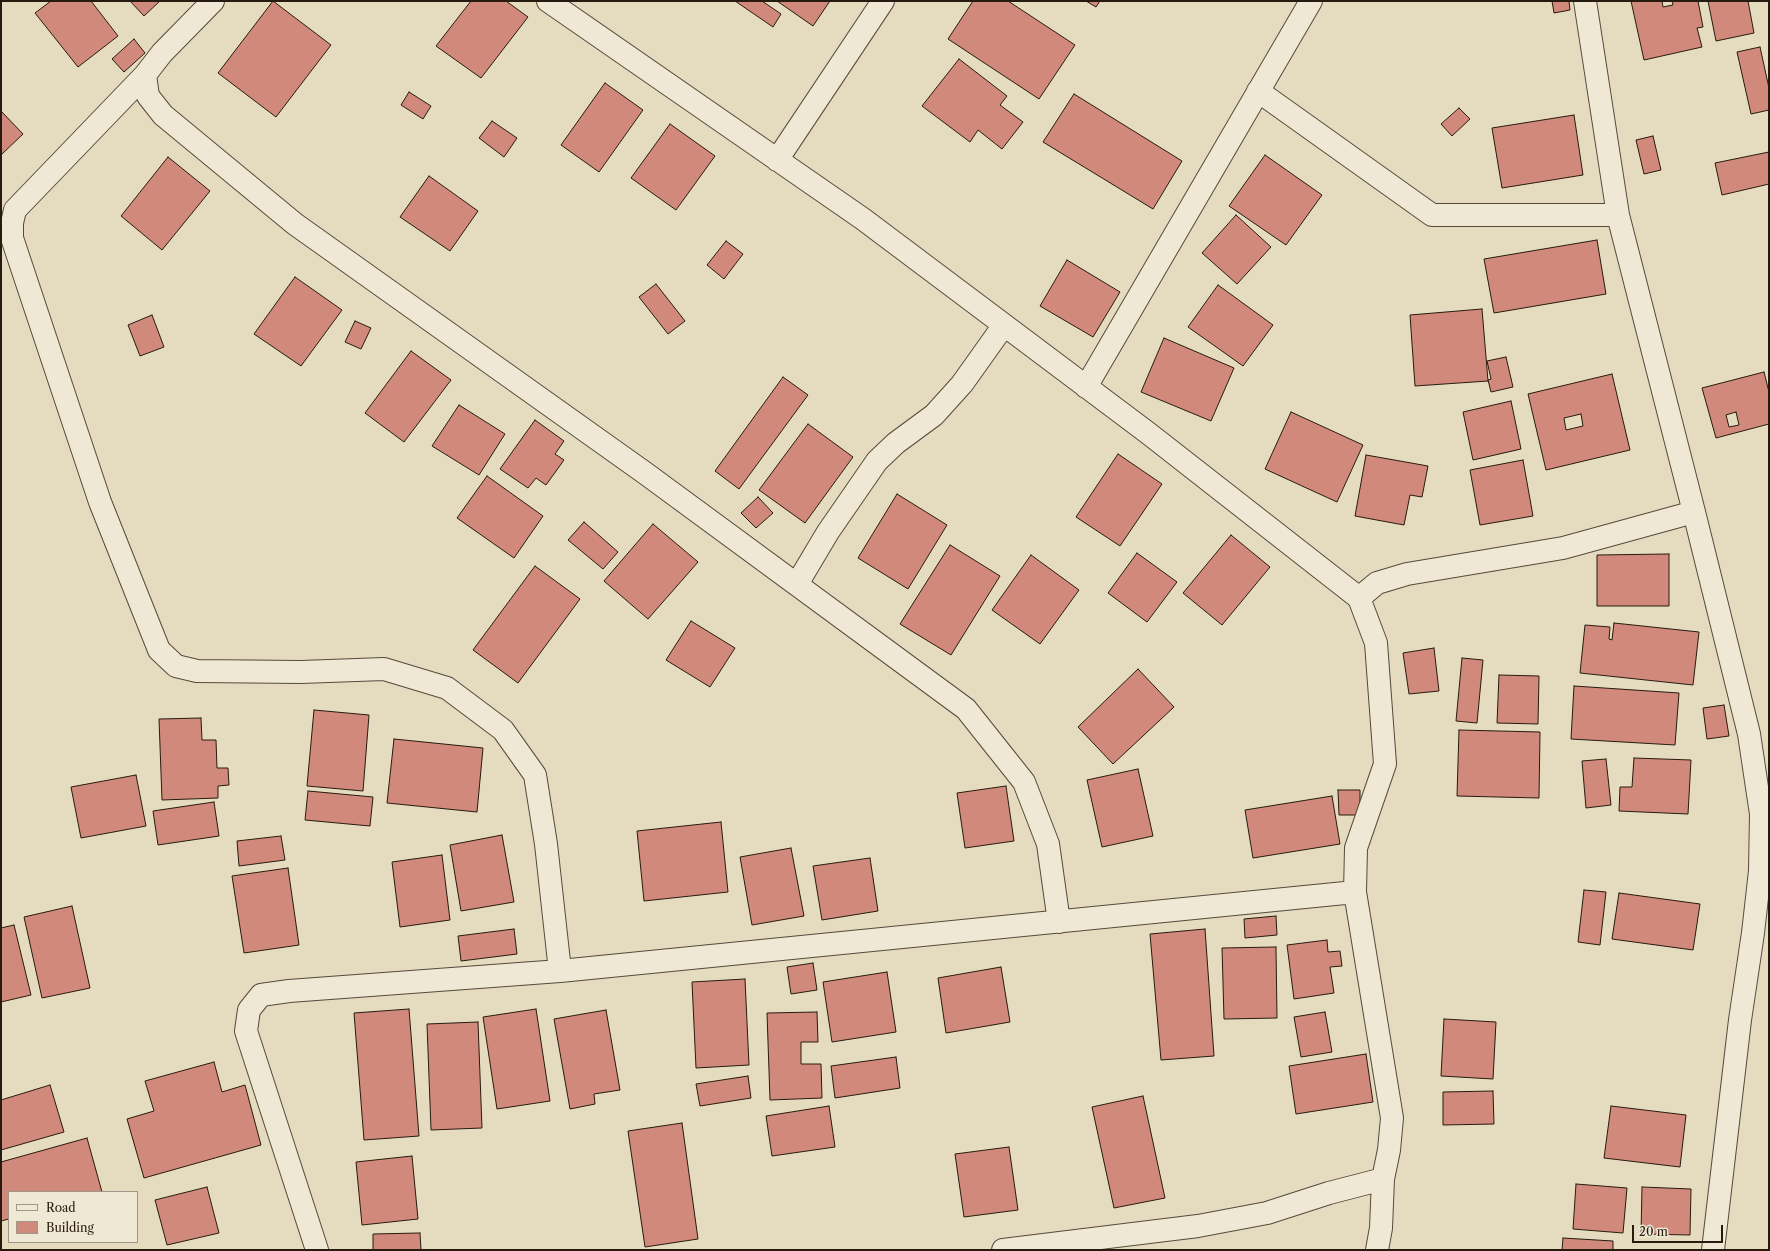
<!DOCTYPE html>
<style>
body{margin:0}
#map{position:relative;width:1770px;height:1251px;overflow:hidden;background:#e5dcbf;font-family:"Libre Caslon Text",serif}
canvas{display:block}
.frame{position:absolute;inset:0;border:2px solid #271a0f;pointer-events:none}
.legend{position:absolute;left:8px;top:1191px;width:130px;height:52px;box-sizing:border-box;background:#eee8d5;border:1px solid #9e9686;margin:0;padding:5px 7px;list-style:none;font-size:12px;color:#271a0f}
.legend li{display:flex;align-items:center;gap:8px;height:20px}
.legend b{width:20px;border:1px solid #9e9686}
.scale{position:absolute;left:1632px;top:1225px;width:91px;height:18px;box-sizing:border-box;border:2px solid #271a0f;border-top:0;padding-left:5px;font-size:12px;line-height:14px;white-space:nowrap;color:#271a0f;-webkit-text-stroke:3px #eee8d5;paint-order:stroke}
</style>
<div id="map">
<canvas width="1770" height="1251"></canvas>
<div class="frame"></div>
<ul class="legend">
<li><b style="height:5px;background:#eee8d5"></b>Road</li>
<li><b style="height:11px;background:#d0897a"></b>Building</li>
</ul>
<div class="scale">20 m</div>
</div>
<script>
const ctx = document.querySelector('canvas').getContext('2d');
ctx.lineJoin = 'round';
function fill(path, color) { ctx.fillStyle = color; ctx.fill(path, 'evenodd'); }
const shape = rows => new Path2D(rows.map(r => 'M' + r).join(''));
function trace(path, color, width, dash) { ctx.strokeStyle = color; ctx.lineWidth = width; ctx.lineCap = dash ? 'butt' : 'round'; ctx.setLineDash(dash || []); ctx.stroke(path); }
const building = shape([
 [51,1,91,1,118,36,78,67,35,13,51,1],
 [130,1,160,1,144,16,130,1],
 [273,1,331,45,276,117,218,73,273,1],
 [471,1,506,1,528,17,481,78,436,46,471,1],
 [735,1,762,1,781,14,773,27,735,1],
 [777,1,830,1,813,26,777,1],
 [973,1,1008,1,1075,45,1039,99,948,39,973,1],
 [1086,1,1100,1,1096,7,1086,1],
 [1552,1,1569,1,1570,10,1554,13,1552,1],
 [1631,1,1662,1,1663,7,1673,5,1672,1,1698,1,1703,27,1697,28,1702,47,1644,60,1631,1],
 [1708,1,1748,1,1754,33,1716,41,1708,1],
 [134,39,145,53,124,72,112,59,134,39],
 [1760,47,1769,88,1769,110,1751,114,1737,52,1760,47],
 [959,59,1007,96,1000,105,1023,122,1002,149,978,130,970,142,922,106,959,59],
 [605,83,643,110,599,172,561,145,605,83],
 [409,92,431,106,423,119,401,105,409,92],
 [1074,94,1182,161,1153,209,1043,142,1074,94],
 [1459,108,1470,119,1452,136,1441,124,1459,108],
 [1,111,23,134,1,155,1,111],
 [1574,115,1583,175,1502,188,1492,128,1574,115],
 [492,121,517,138,504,157,479,138,492,121],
 [670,124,715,156,676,210,631,178,670,124],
 [1653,136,1661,170,1644,174,1636,140,1653,136],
 [1769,152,1769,184,1722,195,1715,163,1769,152],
 [1265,155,1322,195,1286,245,1229,206,1265,155],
 [168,157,210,191,162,250,121,216,168,157],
 [429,176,478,211,450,251,400,217,429,176],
 [1236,215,1271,247,1237,284,1202,253,1236,215],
 [1597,240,1606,294,1494,313,1484,259,1597,240],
 [726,241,743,254,724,279,707,265,726,241],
 [1067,260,1120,292,1093,337,1040,306,1067,260],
 [295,277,342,310,301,366,254,334,295,277],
 [656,284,685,321,668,334,639,297,656,284],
 [1218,285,1273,325,1243,366,1188,327,1218,285],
 [1482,309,1488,381,1415,386,1410,315,1482,309],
 [152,315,164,347,140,356,128,325,152,315],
 [355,321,371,328,361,349,345,342,355,321],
 [1164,338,1234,368,1211,421,1141,392,1164,338],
 [411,351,451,380,404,442,365,413,411,351],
 [1506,357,1513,387,1491,392,1488,380,1491,379,1487,361,1506,357],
 [1764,372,1769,392,1769,424,1716,438,1702,388,1764,372],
 [1736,412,1739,425,1729,427,1726,415,1736,412],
 [1612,374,1630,450,1546,470,1528,394,1612,374],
 [1581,414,1583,426,1566,430,1564,418,1581,414],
 [783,377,808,395,739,489,715,471,783,377],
 [1511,401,1521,449,1473,460,1463,412,1511,401],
 [459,405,505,434,479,475,432,446,459,405],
 [1291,412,1363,445,1337,502,1265,469,1291,412],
 [535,420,564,441,555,454,564,460,546,485,536,478,528,488,500,469,535,420],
 [808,424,853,457,805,523,759,490,808,424],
 [1118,454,1162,484,1120,546,1076,517,1118,454],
 [1366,455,1428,466,1422,497,1410,495,1404,525,1355,516,1366,455],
 [1523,460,1533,516,1480,525,1470,470,1523,460],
 [487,476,543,516,514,558,457,518,487,476],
 [897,494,947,525,908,589,858,558,897,494],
 [758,497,773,513,756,528,741,513,758,497],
 [584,522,618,552,603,569,568,540,584,522],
 [653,524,698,562,648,619,604,581,653,524],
 [1231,535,1270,567,1222,625,1183,593,1231,535],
 [950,545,1000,576,951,655,900,624,950,545],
 [1137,553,1177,582,1147,622,1108,593,1137,553],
 [1669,554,1669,606,1597,606,1597,555,1669,554],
 [1031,555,1079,590,1040,644,992,610,1031,555],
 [535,566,580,599,518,683,473,650,535,566],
 [691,621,735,648,710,687,666,660,691,621],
 [1614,623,1699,632,1693,685,1580,673,1585,625,1610,627,1609,639,1612,640,1614,623],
 [1434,648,1439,691,1409,694,1403,653,1434,648],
 [1462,658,1483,660,1477,723,1456,721,1462,658],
 [1138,669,1174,707,1113,764,1078,727,1138,669],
 [1499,675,1539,676,1538,724,1497,723,1499,675],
 [1574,686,1679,693,1675,745,1571,739,1574,686],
 [1724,705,1729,736,1707,739,1703,708,1724,705],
 [314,710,369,715,363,791,307,786,314,710],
 [201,718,202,740,216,740,217,768,228,768,229,785,218,786,218,798,162,800,159,719,201,718],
 [1459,730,1540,732,1539,798,1457,796,1459,730],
 [394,739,483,748,477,812,387,803,394,739],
 [1634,758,1691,760,1688,814,1619,811,1620,787,1632,787,1634,758],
 [1606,759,1611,805,1586,808,1582,761,1606,759],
 [1138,769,1153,836,1102,847,1087,780,1138,769],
 [136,775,146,826,81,838,71,787,136,775],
 [1006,786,1014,841,965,848,957,793,1006,786],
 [1338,790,1360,790,1360,815,1339,815,1338,790],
 [308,791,373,797,370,826,305,820,308,791],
 [1332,796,1340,844,1253,858,1245,810,1332,796],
 [214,802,219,836,158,845,153,811,214,802],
 [721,822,728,892,644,901,637,831,721,822],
 [502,835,514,902,461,911,450,845,502,835],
 [281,836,285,860,239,866,237,841,281,836],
 [791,848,804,916,752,925,740,857,791,848],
 [442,855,450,920,400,927,392,862,442,855],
 [870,858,878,911,822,920,813,866,870,858],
 [288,868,299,945,244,953,232,876,288,868],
 [1584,890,1606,892,1600,945,1578,942,1584,890],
 [1619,893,1700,904,1693,950,1612,939,1619,893],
 [72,906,90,988,42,998,24,917,72,906],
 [1276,916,1277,935,1245,938,1244,919,1276,916],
 [14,925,31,995,1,1002,1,928,14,925],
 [514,929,517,954,461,961,458,936,514,929],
 [1205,929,1214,1056,1161,1060,1150,934,1205,929],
 [1327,940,1328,952,1340,951,1342,966,1330,967,1334,993,1294,999,1287,945,1327,940],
 [1276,947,1277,1018,1224,1019,1222,948,1276,947],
 [813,963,817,990,791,994,787,967,813,963],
 [1001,967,1010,1022,946,1033,938,978,1001,967],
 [887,972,896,1032,832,1042,823,982,887,972],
 [745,979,749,1065,696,1068,692,982,745,979],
 [409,1009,419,1136,364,1140,354,1013,409,1009],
 [536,1009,550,1101,497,1109,483,1017,536,1009],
 [606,1010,620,1090,594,1094,595,1104,570,1109,554,1019,606,1010],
 [817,1012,818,1042,801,1042,801,1064,821,1064,822,1098,770,1100,767,1013,817,1012],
 [1325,1012,1332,1052,1301,1057,1294,1017,1325,1012],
 [1444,1019,1496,1022,1493,1079,1441,1076,1444,1019],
 [478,1022,482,1128,431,1130,427,1024,478,1022],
 [1366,1054,1373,1102,1296,1114,1289,1066,1366,1054],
 [896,1057,900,1088,835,1098,831,1066,896,1057],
 [214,1062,222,1092,245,1085,261,1145,144,1178,127,1119,154,1111,145,1081,214,1062],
 [748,1076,751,1098,700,1106,696,1084,748,1076],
 [50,1085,64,1132,1,1150,1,1100,50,1085],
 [1493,1091,1494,1124,1443,1125,1443,1092,1493,1091],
 [1143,1096,1165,1198,1114,1208,1092,1107,1143,1096],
 [829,1106,835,1147,772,1156,766,1116,829,1106],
 [1611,1106,1686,1115,1680,1167,1604,1158,1611,1106],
 [682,1123,698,1239,645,1247,628,1131,682,1123],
 [87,1138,102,1192,9,1192,9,1219,1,1221,1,1162,87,1138],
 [1009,1147,1018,1210,964,1217,955,1154,1009,1147],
 [412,1156,418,1219,362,1225,356,1162,412,1156],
 [1576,1184,1627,1188,1623,1233,1573,1229,1576,1184],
 [207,1187,219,1233,167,1245,155,1200,207,1187],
 [1642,1187,1691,1189,1690,1235,1641,1234,1642,1187],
 [420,1233,421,1250,373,1250,373,1234,420,1233],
 [1563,1238,1613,1241,1613,1250,1562,1250,1563,1238]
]);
fill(building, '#d0897a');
trace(building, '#271a0f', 1);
const minor = shape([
 [213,1,162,53,145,75,148,96,163,115,295,224,645,473,966,709,1024,782,1048,844,1059,922],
 [548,1,863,219,1148,433,1359,598,1376,643,1385,764,1356,848,1355,892,1392,1118,1389,1150,1383,1179,1381,1228,1377,1250],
 [1585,1,1618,215,1694,512,1749,734,1761,814,1760,871,1753,933,1740,1020,1713,1250],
 [145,75,15,210,12,223,12,238,100,502,159,650,176,666,197,671,301,672,384,669,447,688,503,730,535,775,546,844,560,971],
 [1258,91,1432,215,1618,215],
 [777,160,883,1],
 [1086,387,1311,1],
 [797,584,828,532,877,461,896,443,934,415,962,384,1004,325],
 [1359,598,1377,583,1407,574,1563,548,1694,512],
 [317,1250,246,1031,249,1010,261,995,289,991,560,971,1355,892],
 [1003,1250,1198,1226,1267,1213,1329,1193,1383,1179]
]);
trace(minor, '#564a3b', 24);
trace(minor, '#eee8d5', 22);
</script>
